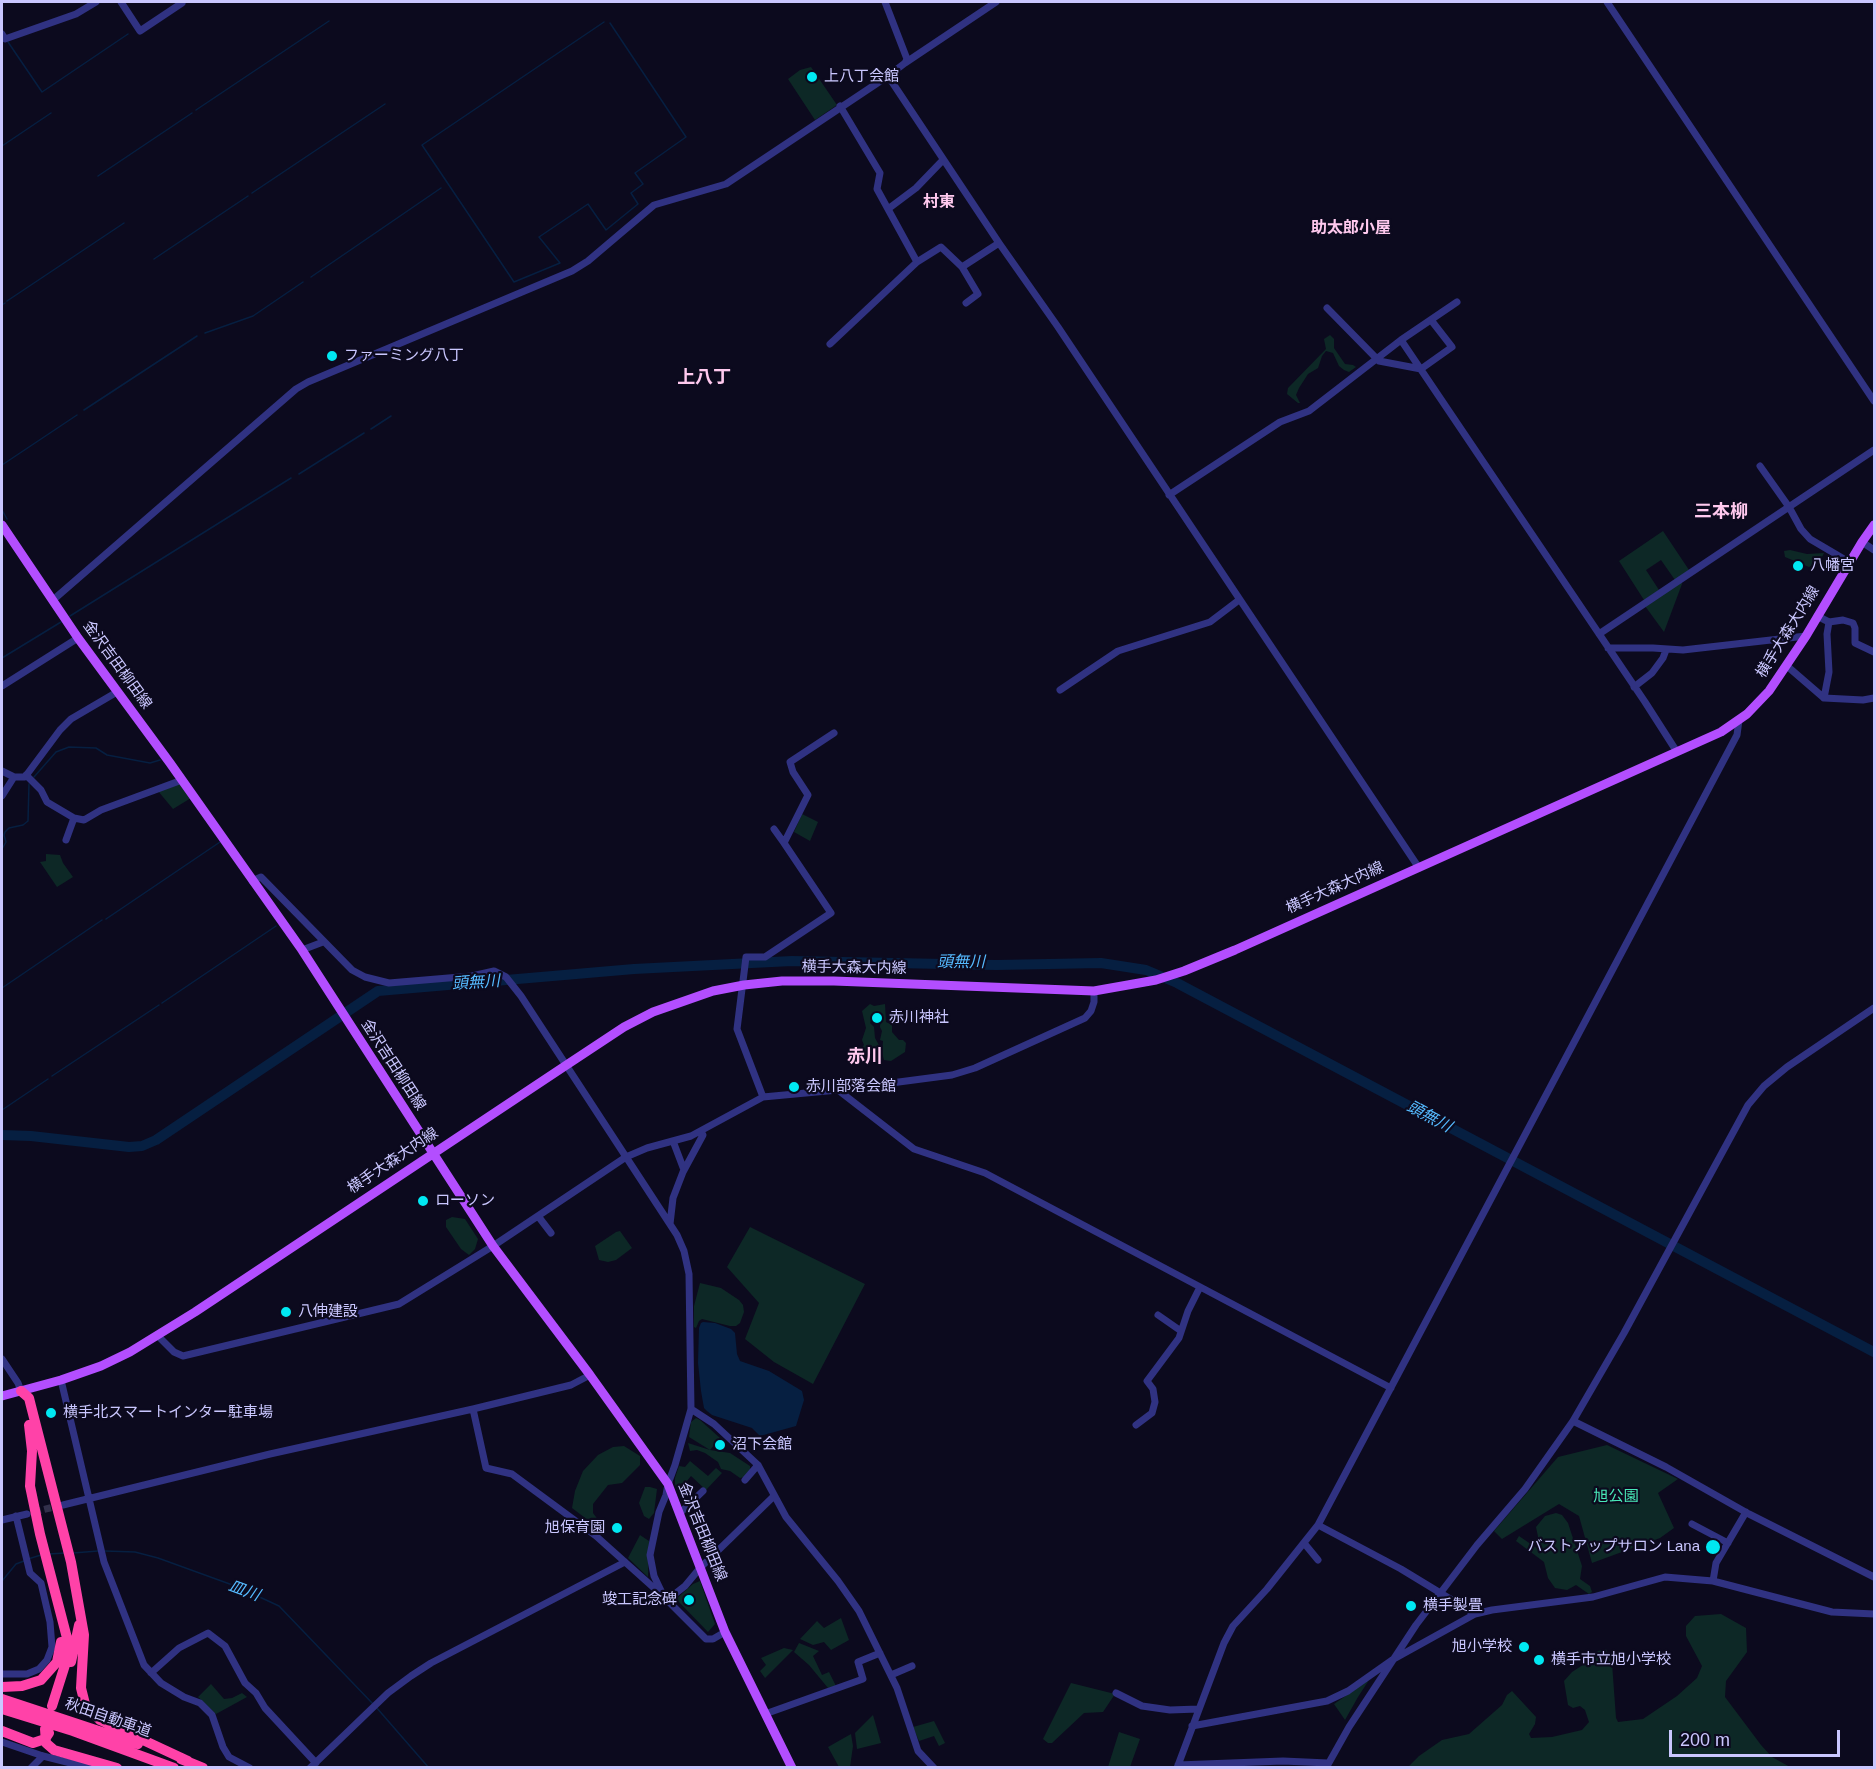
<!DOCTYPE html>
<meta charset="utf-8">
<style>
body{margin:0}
#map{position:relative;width:1876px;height:1769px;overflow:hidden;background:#0c0a1e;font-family:Arial,sans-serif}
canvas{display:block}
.frame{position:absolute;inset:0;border:3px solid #cac7ff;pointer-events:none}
.scale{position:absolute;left:1669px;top:1730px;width:171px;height:27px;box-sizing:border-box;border:3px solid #cac7ff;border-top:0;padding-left:8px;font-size:18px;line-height:21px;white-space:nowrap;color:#cac7ff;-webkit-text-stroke:4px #0c0a1e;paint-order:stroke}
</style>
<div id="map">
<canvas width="1876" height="1769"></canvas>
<div class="frame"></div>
<div class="scale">200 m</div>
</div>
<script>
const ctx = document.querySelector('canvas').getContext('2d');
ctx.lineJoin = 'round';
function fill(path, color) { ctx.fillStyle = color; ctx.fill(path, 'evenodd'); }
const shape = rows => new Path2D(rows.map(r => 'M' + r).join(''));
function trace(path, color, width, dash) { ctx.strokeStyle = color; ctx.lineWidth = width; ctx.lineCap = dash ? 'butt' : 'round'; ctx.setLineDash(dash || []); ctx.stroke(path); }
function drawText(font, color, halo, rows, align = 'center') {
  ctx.font = font + ' Arial,"Noto Sans JP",sans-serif'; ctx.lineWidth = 4.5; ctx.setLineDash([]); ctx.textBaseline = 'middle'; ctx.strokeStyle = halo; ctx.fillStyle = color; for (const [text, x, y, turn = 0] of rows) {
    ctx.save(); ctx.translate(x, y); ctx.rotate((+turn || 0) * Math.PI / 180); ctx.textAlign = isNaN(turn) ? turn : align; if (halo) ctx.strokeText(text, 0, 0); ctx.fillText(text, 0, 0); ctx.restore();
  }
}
fill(shape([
 [811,67,837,105,815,120,788,79,800,70],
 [1330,335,1334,339,1334,348,1345,364,1353,365,1356,367,1349,372,1344,370,1339,366,1333,353,1326,351,1322,356,1318,368,1308,374,1299,388,1296,395,1300,403,1298,403,1287,394,1288,388,1326,349,1324,339],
 [1663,531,1689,570,1675,580,1661,560,1646,570,1659,590,1644,600,1619,561],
 [1790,550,1807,554,1824,553,1820,561,1809,567,1785,557,1784,551],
 [1682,581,1682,584,1664,632,1645,606],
 [179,783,191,798,173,809,158,791],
 [802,814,818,822,810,841,794,832],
 [46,854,60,855,63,863,73,877,57,887,40,862,46,861],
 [870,1004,874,1006,885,1004,886,1022,892,1025,892,1032,899,1040,903,1040,906,1043,905,1052,891,1061,884,1060,882,1053,883,1041,880,1040,882,1031,880,1027,881,1015,877,1011,874,1013,870,1023,874,1027,875,1038,880,1047,880,1055,875,1060,867,1058,860,1053,860,1050,864,1045,862,1040,866,1028,862,1011],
 [452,1217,465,1219,478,1239,475,1249,469,1255,461,1249,446,1227,446,1220],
 [750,1227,865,1284,813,1384,774,1362,745,1339,759,1303,727,1267],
 [620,1231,632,1248,616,1260,608,1262,599,1260,595,1246,616,1232],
 [700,1283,721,1288,739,1300,743,1305,744,1312,740,1323,736,1326,730,1326,702,1319,699,1321,696,1328,694,1327,694,1306],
 [696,1418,700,1420,720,1438,710,1450,730,1453,750,1466,750,1470,744,1477,740,1478,730,1471,721,1469,718,1462,705,1453,697,1450,690,1451,688,1443,710,1450,689,1437,691,1422],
 [1607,1445,1678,1479,1658,1493,1674,1528,1660,1538,1592,1563,1579,1516,1559,1504,1502,1539,1494,1531,1558,1457],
 [624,1446,640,1456,640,1465,622,1483,608,1485,593,1504,593,1513,602,1525,597,1527,572,1508,575,1491,583,1471,598,1455,613,1447],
 [690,1461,708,1476,716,1468,722,1473,706,1490,691,1476,682,1487,683,1495,686,1503,684,1504,675,1484,675,1478,679,1466,685,1467],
 [645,1487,650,1487,657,1489,654,1513,649,1519,644,1516,639,1503],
 [1556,1513,1562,1515,1568,1523,1582,1566,1580,1579,1590,1586,1592,1592,1589,1594,1576,1585,1567,1590,1555,1588,1548,1578,1544,1562,1516,1541,1519,1536,1541,1551,1536,1527,1545,1516],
 [640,1535,649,1541,648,1577,628,1558],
 [700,1581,715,1624,708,1632,676,1599,693,1584],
 [1721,1614,1746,1628,1747,1652,1726,1681,1725,1697,1761,1745,1772,1757,1790,1767,1408,1767,1419,1756,1442,1740,1469,1734,1502,1705,1507,1695,1512,1691,1536,1717,1535,1724,1529,1734,1531,1738,1552,1737,1582,1730,1589,1722,1585,1710,1580,1706,1573,1708,1568,1705,1564,1681,1572,1672,1589,1661,1598,1651,1606,1649,1612,1663,1616,1718,1618,1722,1643,1719,1677,1696,1697,1678,1702,1666,1686,1636,1686,1626,1695,1616],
 [841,1618,849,1640,831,1650,824,1642,813,1645,800,1639,817,1621,824,1628],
 [799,1643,819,1651,813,1656,822,1675,829,1672,836,1686,828,1688,809,1665,794,1652],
 [784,1648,793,1650,765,1678,760,1671,766,1665,761,1658],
 [1369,1680,1358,1697,1345,1720,1334,1704],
 [1071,1683,1115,1694,1103,1712,1084,1713,1052,1743,1048,1743,1043,1739],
 [211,1684,224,1699,232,1698,242,1693,247,1697,216,1714,198,1697],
 [873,1715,881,1743,857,1749,855,1733],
 [934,1721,945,1743,939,1746,934,1736,919,1741,913,1727],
 [1119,1732,1140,1739,1130,1767,1108,1767],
 [851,1734,853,1746,850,1767,839,1767,828,1747]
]), '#0d2826');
fill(shape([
 [703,1322,715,1323,731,1329,735,1333,737,1354,740,1361,769,1371,802,1391,804,1400,796,1426,760,1436,752,1428,712,1415,707,1411,704,1408,701,1391,698,1363,699,1328,701,1323]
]), '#061f41');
trace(shape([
 [604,22,422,145,514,282,560,263,539,237,588,204,606,230,638,204,631,193,643,184,635,173,686,137,610,23],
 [8,42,42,92,128,34],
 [196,110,329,21],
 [2,146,51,113],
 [98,176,192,113],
 [252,193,385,104],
 [154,259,248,196],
 [311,277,441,188],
 [7,301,124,223],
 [2,305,5,303],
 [205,333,253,316,303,282],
 [84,410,197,336],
 [371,429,391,416],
 [2,465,77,415],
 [299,474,364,433],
 [2,510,7,519],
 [70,616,291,478],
 [2,658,61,622],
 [34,777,56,752,69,747,96,748,107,755,150,763,160,760],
 [2,849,6,842,4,835,5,832,9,828,23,825,28,821,29,784],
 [106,919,220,842],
 [2,988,102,920],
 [162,1003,276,926],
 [52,1076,159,1005],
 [2,1110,48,1079],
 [2,1370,3,1369],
 [105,1551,135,1552,158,1558,238,1587,279,1606,373,1704],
 [73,1553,98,1551],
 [49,1554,65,1553],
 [28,1559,41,1555],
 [2,1581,16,1564,24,1561],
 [376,1707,429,1768]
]), '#061f41', 1.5);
trace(shape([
 [2,1135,31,1136,129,1147,142,1146,156,1140,378,991,634,969,752,963,792,961,996,965,1101,963,1146,970,1177,983,1874,1352]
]), '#061f41', 10);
trace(shape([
 [34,1512,58,1506]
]), '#32304b', 7, [7, 3.5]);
trace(shape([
 [121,2,140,31,182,3,181,2],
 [1607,2,1874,401],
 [2,34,5,39,76,14,96,2],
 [905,63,996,2],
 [888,76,999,243,1058,327,1419,868],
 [840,106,880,173,877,189,917,262],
 [888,209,916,188,943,160],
 [962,267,978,294,966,303],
 [1327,308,1379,361,1421,369,1452,347,1431,320],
 [1401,340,1645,702,1677,752],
 [830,344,917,262,941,247,962,267,999,243],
 [1760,466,1789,507,1801,529,1810,539,1849,562],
 [1169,495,1280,422,1309,411,1401,340,1457,302],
 [1862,542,1874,550],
 [53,600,296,389,308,382,572,271,588,261,654,205,726,184,888,76,905,63,907,59,885,2],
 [1817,616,1829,622,1843,620,1853,623,1855,628,1855,643,1874,652],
 [1599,634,1874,450],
 [1608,648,1653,648,1683,650,1806,636],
 [1787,666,1824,698,1863,700,1874,698],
 [2,686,78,638],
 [1634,687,1652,673,1663,658,1666,650],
 [1060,690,1118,651,1210,622,1239,600],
 [1824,698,1829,672,1827,634,1829,622],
 [2,771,14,777,25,777,60,730,71,719,117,692],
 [26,775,41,790,47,802,74,818,84,820,101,810,182,780],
 [2,796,14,777],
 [774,829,784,843],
 [66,840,74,818],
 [252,881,261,877,352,970,365,977,389,983,472,976,494,971,506,977,521,996,677,1235,684,1251,689,1274,691,1409,675,1465,668,1484,666,1495,659,1512,650,1555,654,1576,664,1597],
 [302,950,323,942],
 [838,1090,914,1149,985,1173,1391,1388],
 [763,1097,737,1029,746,957,765,957,831,913,784,843,808,795,793,772,790,762,834,733],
 [673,1141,684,1170],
 [538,1216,551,1233],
 [670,1224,673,1198,683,1172,703,1135,701,1131],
 [1158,1315,1181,1331],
 [157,1335,174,1352,183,1356,399,1304,493,1246,626,1157,647,1148,691,1136,763,1097,838,1090,952,1075,975,1068,1085,1018,1091,1011,1094,1002,1094,991],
 [2,1359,18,1383,21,1391],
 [61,1380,104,1562,144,1665,161,1683,184,1697,200,1703,212,1715,223,1747,229,1757,250,1768],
 [473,1409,486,1468,512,1474,596,1536,664,1597,706,1639,713,1639,725,1632],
 [691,1409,714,1424,758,1465,786,1517,838,1581,859,1611,897,1688,918,1751,934,1768],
 [1573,1421,1666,1467,1749,1514,1874,1577],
 [1136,1425,1152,1413,1155,1402,1153,1389,1147,1381,1179,1338,1188,1311,1200,1287],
 [745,1480,758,1465],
 [63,1505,270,1454,473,1409,571,1385,590,1375],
 [679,1514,703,1491],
 [2,1520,27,1514],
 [1692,1524,1728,1543],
 [1318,1525,1401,1569,1475,1614],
 [1304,1543,1318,1560],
 [1713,1581,1716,1563,1746,1512],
 [667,1600,685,1586,700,1568,774,1496],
 [151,1673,179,1648,208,1633,225,1646,245,1683,256,1693,265,1708,316,1763],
 [2,1674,27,1674,39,1669,47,1660,52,1647,50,1622,41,1583,30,1573,16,1516],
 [891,1675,912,1666],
 [1116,1693,1142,1706,1170,1710,1198,1709],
 [765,1714,863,1679,858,1662,880,1653],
 [1192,1726,1327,1701,1348,1691,1392,1660,1475,1614,1492,1610,1593,1597,1665,1577,1713,1581,1832,1612,1874,1614],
 [2,1742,43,1756,90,1768],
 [1178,1765,1283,1761,1328,1763],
 [31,1768,43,1756],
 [310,1768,388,1693,411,1676,431,1663,625,1562],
 [1177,1768,1224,1643,1233,1626,1267,1589,1318,1525,1737,735,1739,720],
 [1326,1768,1349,1727,1416,1625,1477,1545,1525,1489,1573,1421,1624,1333,1748,1105,1764,1086,1787,1067,1874,1008]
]), '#303282', 7);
trace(shape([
 [2,525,78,638,170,763,302,950,493,1246,590,1375,668,1484,725,1632,792,1768],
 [2,1396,61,1380,101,1366,130,1352,195,1312,565,1066,624,1027,653,1012,713,991,744,985,782,981,834,981,1094,991,1156,980,1184,971,1235,950,1721,732,1747,714,1769,691,1806,636,1862,542,1874,525]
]), '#b34eff', 9);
trace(shape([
 [21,1391,29,1398,31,1406,71,1562,84,1635,81,1688,85,1704,100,1720,188,1761],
 [29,1425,32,1451,30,1486,40,1534,67,1638,65,1665,52,1706],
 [71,1662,79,1625],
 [2,1687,22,1686,41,1680,57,1662,61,1642],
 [2,1699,138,1744],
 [2,1709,73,1731,174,1768],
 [45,1729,46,1743,54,1750,117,1768],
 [2,1731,33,1743,45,1739,49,1733],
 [181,1759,203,1768]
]), '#ff42a8', 10);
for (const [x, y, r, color] of [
 [812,77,6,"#00e8f2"],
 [332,356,6,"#00e8f2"],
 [1798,566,6,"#00e8f2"],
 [877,1018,6,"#00e8f2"],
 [794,1087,6,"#00e8f2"],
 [423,1201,6,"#00e8f2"],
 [286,1312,6,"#00e8f2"],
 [51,1413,6,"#00e8f2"],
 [720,1445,6,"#00e8f2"],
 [617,1528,6,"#00e8f2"],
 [1713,1547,8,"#00e8f2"],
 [689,1600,6,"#00e8f2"],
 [1411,1606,6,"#00e8f2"],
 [1524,1647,6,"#00e8f2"],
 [1539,1660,6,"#00e8f2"]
]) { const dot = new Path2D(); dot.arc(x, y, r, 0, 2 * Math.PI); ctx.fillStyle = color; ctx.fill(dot); trace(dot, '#0c0a1e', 2); }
drawText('15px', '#cac7ff', '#0c0a1e', [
 ["上八丁会館",824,77],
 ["ファーミング八丁",344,356],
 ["八幡宮",1810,566],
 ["赤川神社",889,1018],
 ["赤川部落会館",806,1087],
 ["ローソン",435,1201],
 ["八伸建設",298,1312],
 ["横手北スマートインター駐車場",63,1413],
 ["沼下会館",732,1445],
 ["旭保育園",605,1528,"right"],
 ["バストアップサロン Lana",1700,1547,"right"],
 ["竣工記念碑",677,1600,"right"],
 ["横手製畳",1423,1606],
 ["旭小学校",1512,1647,"right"],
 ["横手市立旭小学校",1551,1660]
], 'left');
drawText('15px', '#cac7ff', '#0c0a1e', [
 ["横手大森大内線",1788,632,-58],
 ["金沢吉田柳田線",117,665,54],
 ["横手大森大内線",1335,888,-24],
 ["横手大森大内線",854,968,1],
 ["金沢吉田柳田線",393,1065,57],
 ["横手大森大内線",393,1161,-34],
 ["金沢吉田柳田線",702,1532,68],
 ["秋田自動車道",108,1718,19]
]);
drawText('15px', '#49e9b8', '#0c0a1e', [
 ["旭公園",1616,1497]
]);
drawText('bold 16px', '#ffc9ee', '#0c0a1e', [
 ["村東",939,203],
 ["助太郎小屋",1351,229]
]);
drawText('italic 16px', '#55baff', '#0c0a1e', [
 ["頭無川",961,963],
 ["頭無川",476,983,-4],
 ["頭無川",1429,1117,28],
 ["皿川",244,1591,20]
]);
drawText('bold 18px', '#ffc9ee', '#0c0a1e', [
 ["上八丁",704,378],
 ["三本柳",1721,512],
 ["赤川",865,1057]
]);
</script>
